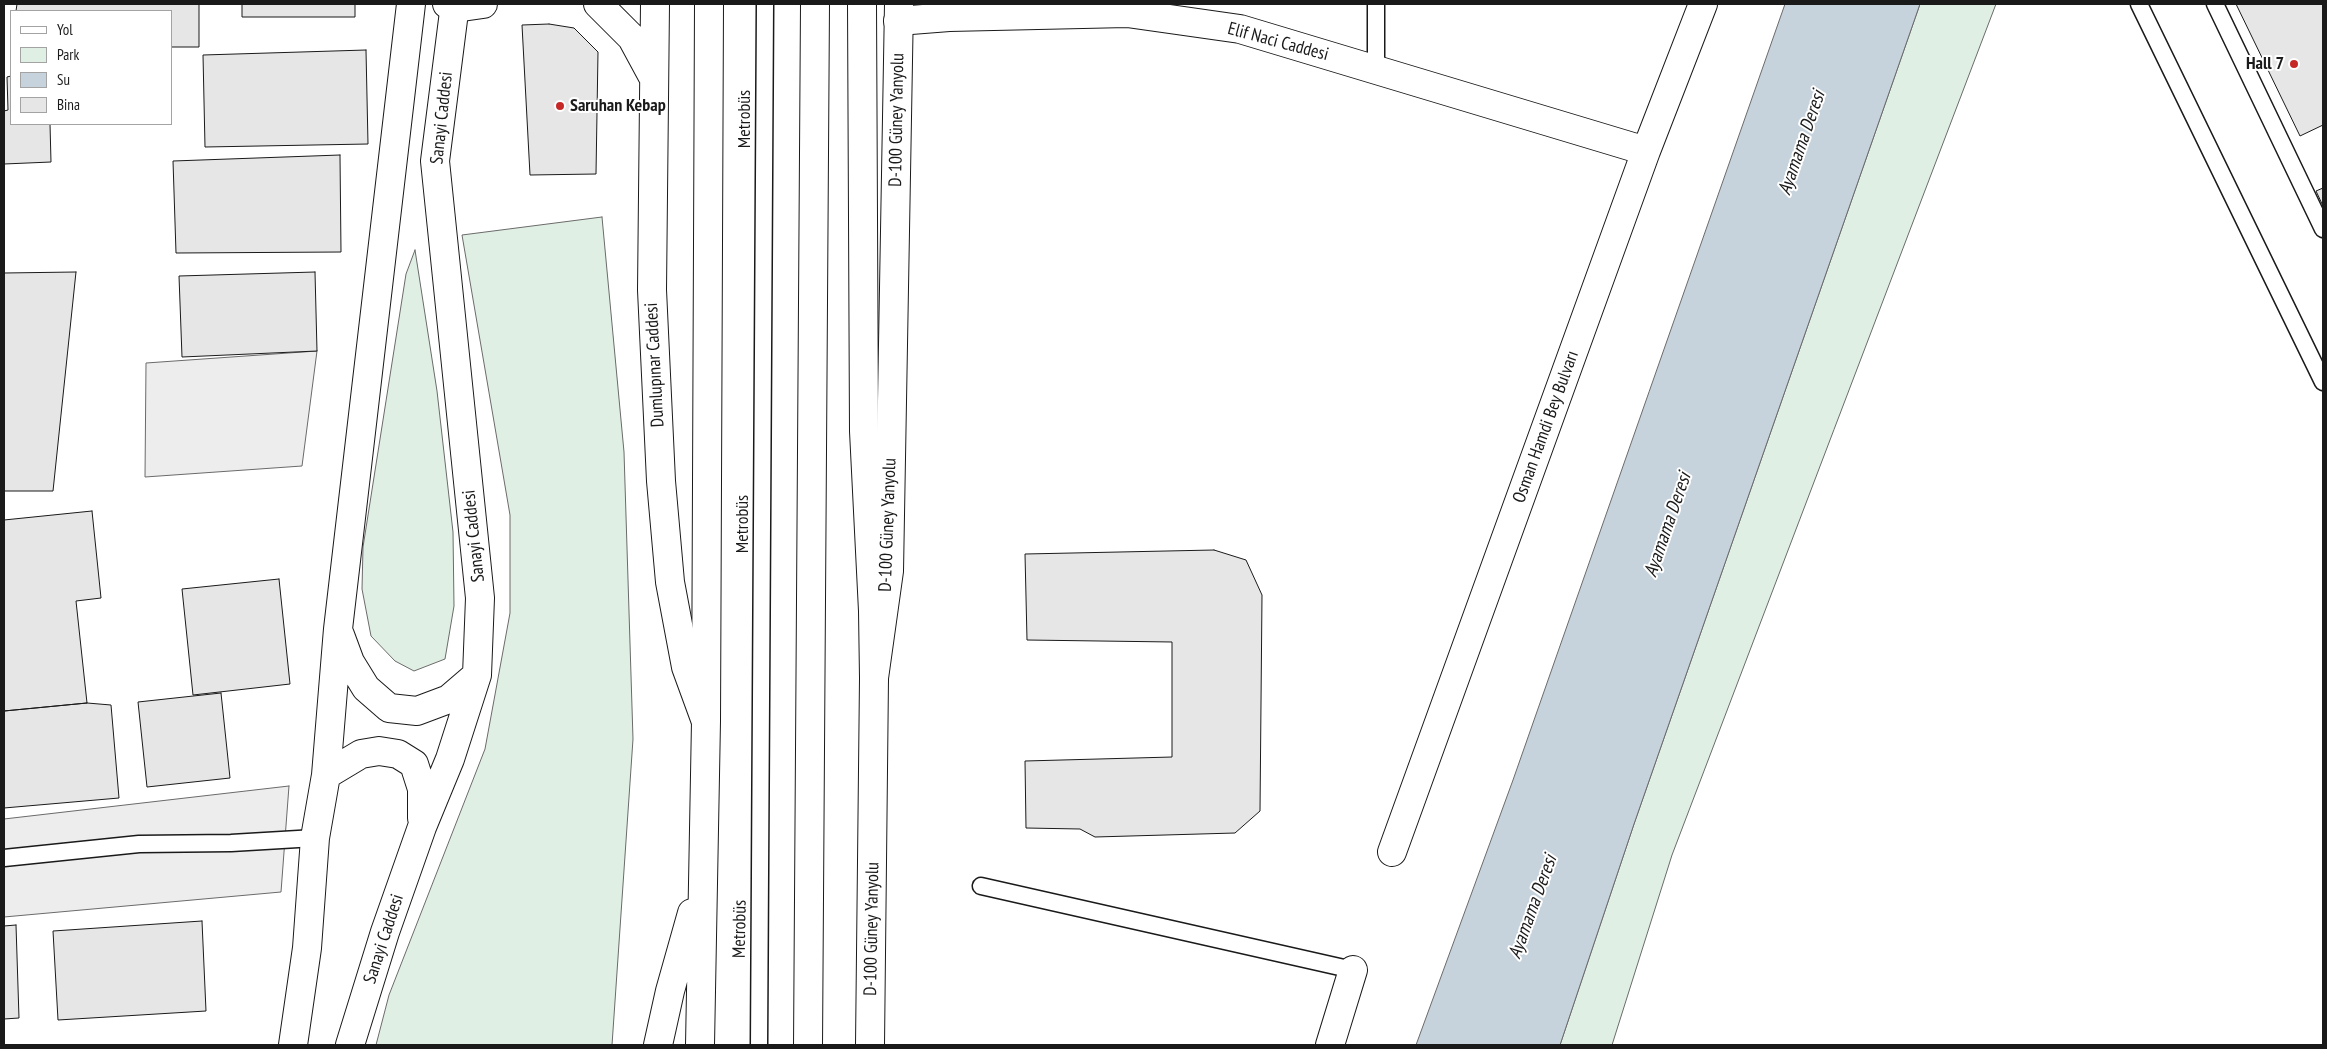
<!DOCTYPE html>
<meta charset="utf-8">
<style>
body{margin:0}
#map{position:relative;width:2327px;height:1049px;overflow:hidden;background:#fff;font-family:"PT Sans Narrow",sans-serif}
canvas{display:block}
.frame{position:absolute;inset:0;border:5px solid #1a1a1a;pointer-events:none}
.legend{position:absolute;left:10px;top:10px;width:162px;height:115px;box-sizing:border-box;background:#fff;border:1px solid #a3a3a3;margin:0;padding:6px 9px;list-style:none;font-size:15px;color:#1a1a1a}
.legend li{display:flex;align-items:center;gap:10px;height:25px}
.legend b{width:25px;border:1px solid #a3a3a3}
</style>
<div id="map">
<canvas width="2327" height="1049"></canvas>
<div class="frame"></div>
<ul class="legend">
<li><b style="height:6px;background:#fff"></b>Yol</li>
<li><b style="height:14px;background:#e0efe3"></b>Park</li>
<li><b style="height:14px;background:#c6d2dc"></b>Su</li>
<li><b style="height:14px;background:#e6e6e6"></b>Bina</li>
</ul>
</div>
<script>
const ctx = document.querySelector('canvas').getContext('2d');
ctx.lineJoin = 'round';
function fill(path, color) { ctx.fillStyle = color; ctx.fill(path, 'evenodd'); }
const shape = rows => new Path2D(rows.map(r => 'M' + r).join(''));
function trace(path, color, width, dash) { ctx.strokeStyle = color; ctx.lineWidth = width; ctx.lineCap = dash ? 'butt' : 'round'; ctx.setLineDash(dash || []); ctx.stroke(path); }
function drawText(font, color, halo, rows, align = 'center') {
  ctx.font = font + ' "PT Sans Narrow",sans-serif'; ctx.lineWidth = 4; ctx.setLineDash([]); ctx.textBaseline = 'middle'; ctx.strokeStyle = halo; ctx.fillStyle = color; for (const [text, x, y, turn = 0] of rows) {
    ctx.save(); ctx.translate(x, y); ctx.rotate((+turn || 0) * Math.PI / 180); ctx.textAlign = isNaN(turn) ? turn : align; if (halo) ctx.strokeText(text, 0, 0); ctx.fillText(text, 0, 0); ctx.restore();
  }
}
const green = shape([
 [1920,4,1996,4,1672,855,1612,1045,1560,1045,1634,824,1920,4],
 [602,217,624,452,633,739,612,1045,376,1045,389,995,485,749,510,613,510,515,462,235,602,217],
 [415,250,437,391,453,532,454,606,445,659,414,671,395,661,371,636,362,589,363,547,406,274,415,250]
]);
fill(green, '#e0efe3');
trace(green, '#6a6a6a', 1);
const parking = shape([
 [317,351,302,466,145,477,146,363,317,351],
 [289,786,281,892,4,917,4,819,289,786]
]);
fill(parking, '#ededed');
trace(parking, '#6a6a6a', 1);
const water = shape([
 [1785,4,1920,4,1634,824,1560,1045,1416,1045,1513,780,1785,4]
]);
fill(water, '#c6d2dc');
trace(water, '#6a6a6a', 1);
const building = shape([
 [17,4,199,4,199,47,171,47,171,11,16,11,17,4],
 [242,4,355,4,355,17,242,17,242,4],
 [2236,4,2323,4,2323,125,2300,136,2236,4],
 [549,24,574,28,598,52,596,174,530,175,522,25,549,24],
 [366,50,368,144,205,147,203,55,366,50],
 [11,76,11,124,50,124,51,162,4,164,4,111,8,110,7,77,11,76],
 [340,155,341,252,176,253,173,161,340,155],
 [2323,188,2323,206,2316,191,2323,188],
 [76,272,53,491,4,491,4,273,76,272],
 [315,272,317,351,182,357,179,276,315,272],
 [92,511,101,598,76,601,87,703,4,711,4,520,92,511],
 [1214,550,1246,560,1262,595,1260,811,1235,833,1095,837,1080,829,1026,828,1025,761,1172,757,1172,642,1027,640,1025,554,1214,550],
 [279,579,290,684,193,695,182,589,279,579],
 [221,693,230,778,147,787,138,702,221,693],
 [87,703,111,705,119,798,4,808,4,711,87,703],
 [202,921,206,1011,58,1020,53,931,202,921],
 [16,925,19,1018,4,1019,4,926,16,925]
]);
fill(building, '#e6e6e6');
trace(building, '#1a1a1a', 1);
const lane = shape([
 [1376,4,1376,70],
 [2139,4,2323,382],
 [2215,4,2323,229],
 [4,858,139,844,231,843,315,838],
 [981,886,1353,970],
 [759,1045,765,4]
]);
const street = shape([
 [898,21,949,17,1127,13,1240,29,1646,151],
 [1392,852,1646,151,1703,4],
 [1330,1045,1353,970]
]);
const secondary = shape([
 [340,635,350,662,366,688,389,708,417,711,449,699,477,675],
 [326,775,361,754,379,751,398,754,414,764,422,789,422,818],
 [293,1045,307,948,315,838,326,775,338,629,411,4],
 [350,1045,385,932,422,827,450,759,477,675,480,598,435,161,455,4]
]);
const primary = shape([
 [447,4,455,8,483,4],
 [598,4,632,38,652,75],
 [655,4,652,290,661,481,670,582,686,667,705,719],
 [870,1045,874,678,889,571,899,4]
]);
const highway = shape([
 [862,4,864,431,873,611,874,678],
 [658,1045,670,991,692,913],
 [700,1045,706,721,709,4],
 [808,1045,815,4]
]);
trace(lane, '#1a1a1a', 19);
trace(street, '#1a1a1a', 30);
trace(secondary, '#1a1a1a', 30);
trace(primary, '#1a1a1a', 30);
trace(highway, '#1a1a1a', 30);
trace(lane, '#fff', 16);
trace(street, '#fff', 28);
trace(secondary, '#fff', 28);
trace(primary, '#fff', 28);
trace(highway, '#fff', 28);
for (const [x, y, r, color] of [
 [2294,64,5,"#c62828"],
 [560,106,5,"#c62828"]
]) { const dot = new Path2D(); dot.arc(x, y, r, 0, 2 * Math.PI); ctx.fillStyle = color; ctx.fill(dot); trace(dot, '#fff', 2); }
drawText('18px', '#1a1a1a', '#fff', [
 ["Elif Naci Caddesi",1278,42,15],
 ["Sanayi Caddesi",442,118,-84],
 ["Metrobüs",745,119,-90],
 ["D-100 Güney Yanyolu",897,120,-89],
 ["Dumlupınar Caddesi",655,365,-93],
 ["Osman Hamdi Bey Bulvarı",1546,427,-70],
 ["Metrobüs",743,524,-90],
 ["D-100 Güney Yanyolu",888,525,-88],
 ["Sanayi Caddesi",474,536,-96],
 ["Metrobüs",740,929,-89],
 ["D-100 Güney Yanyolu",872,929,-89],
 ["Sanayi Caddesi",384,939,-72]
]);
drawText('bold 18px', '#1a1a1a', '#fff', [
 ["Hall 7",2284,64],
 ["Saruhan Kebap",570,106,"left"]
], 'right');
drawText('italic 19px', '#1a1a1a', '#fff', [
 ["Ayamama Deresi",1802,143,-71],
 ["Ayamama Deresi",1668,525,-71],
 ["Ayamama Deresi",1533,907,-70]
]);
</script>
